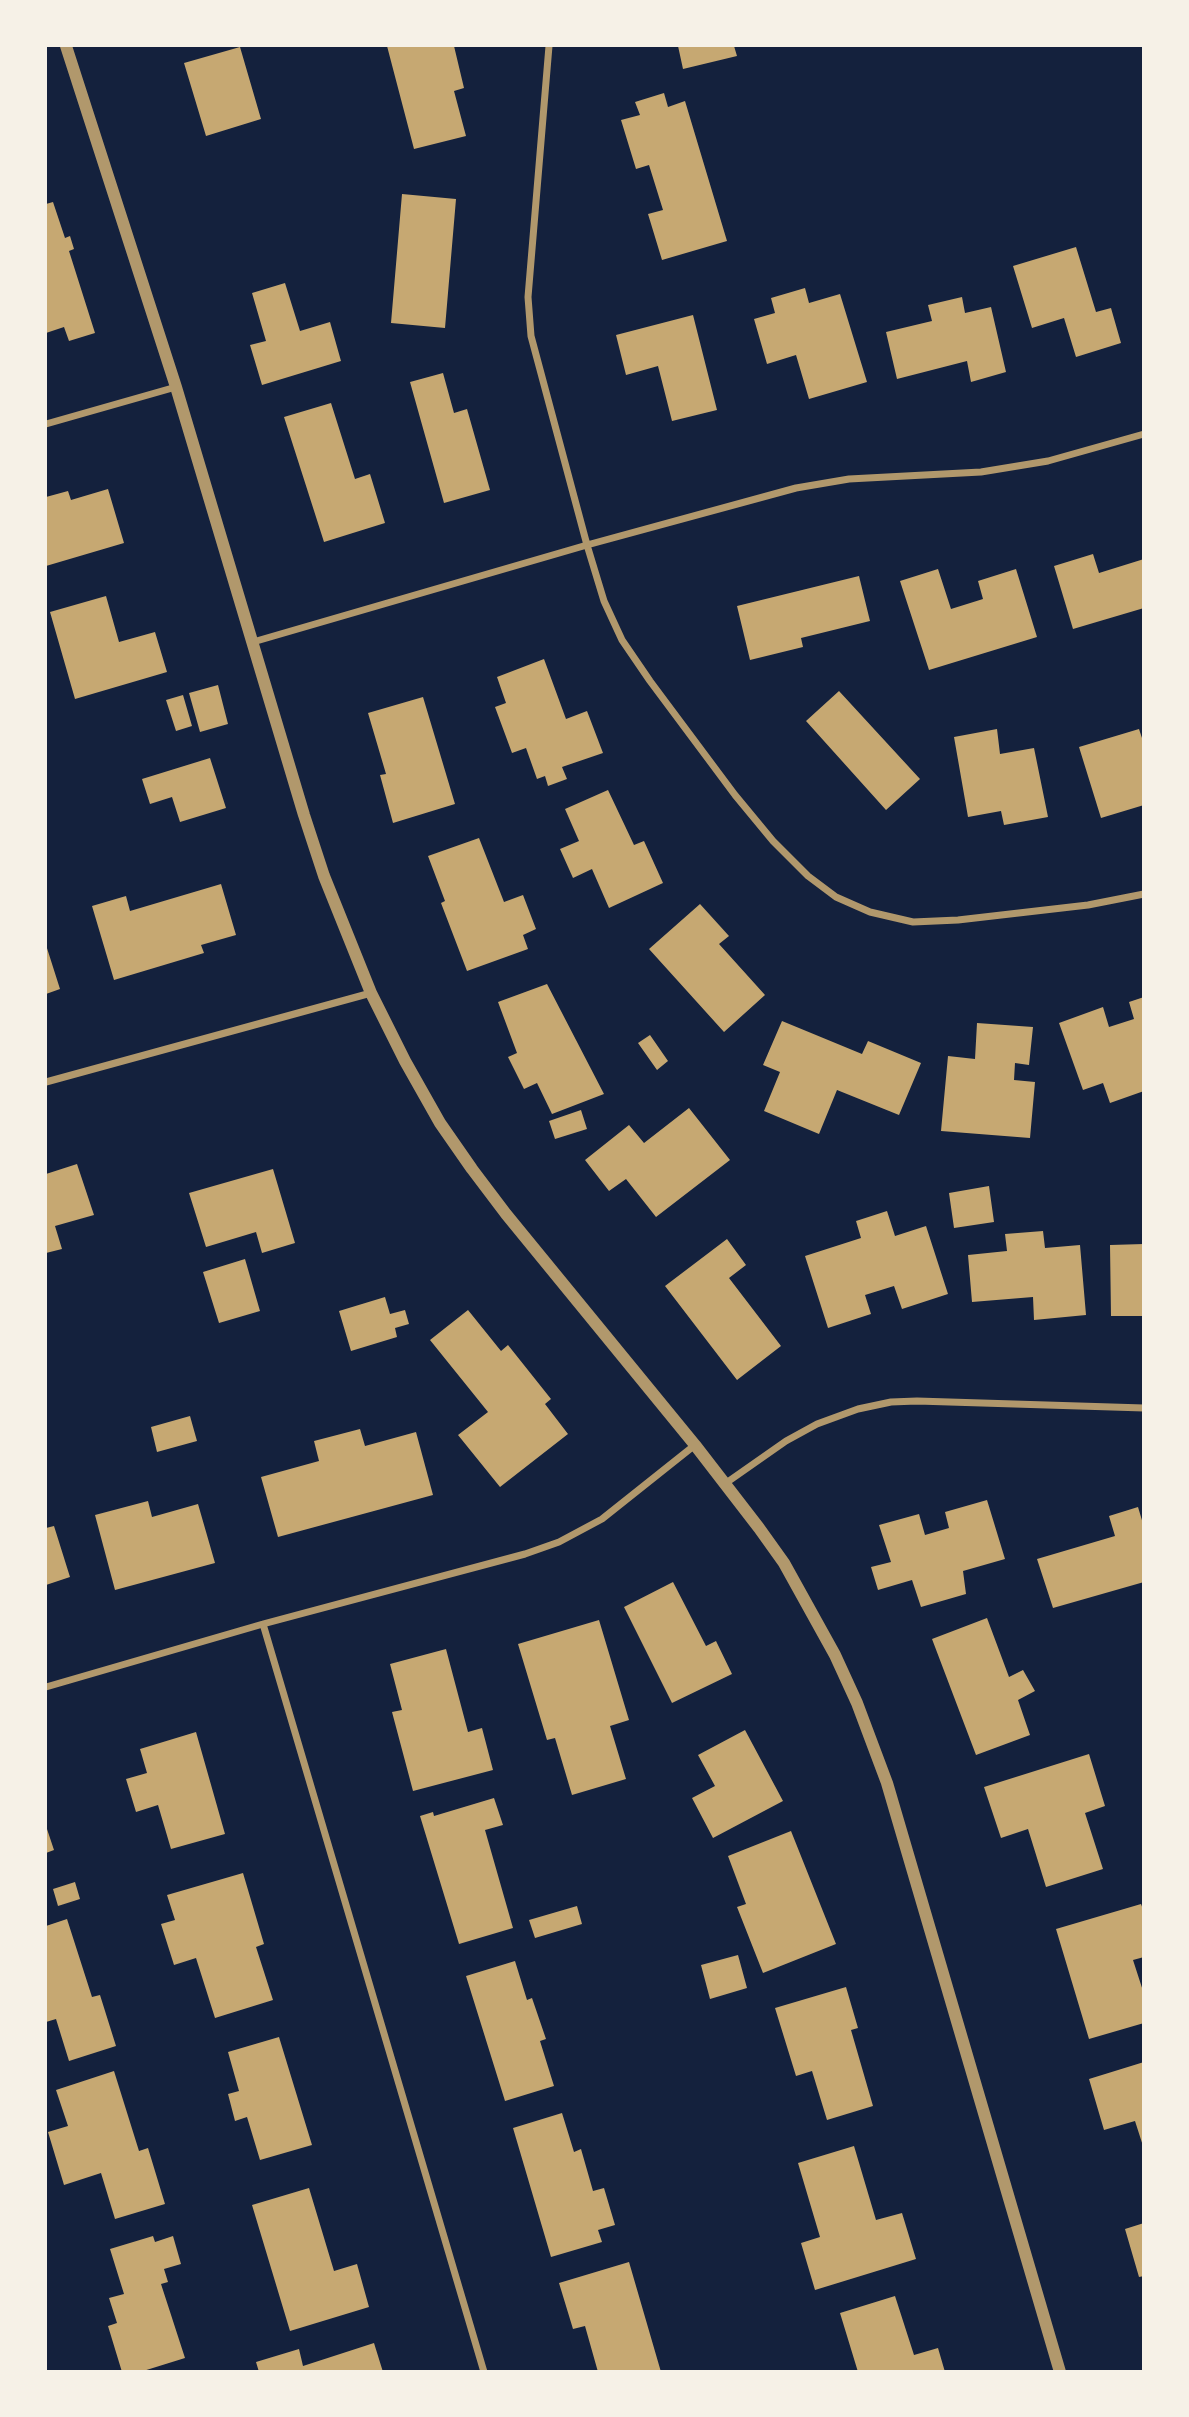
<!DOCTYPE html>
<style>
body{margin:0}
#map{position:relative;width:1189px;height:2417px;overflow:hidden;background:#14213d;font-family:"Varela Round",sans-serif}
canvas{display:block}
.frame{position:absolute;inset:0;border:47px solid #f6f1e7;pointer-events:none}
</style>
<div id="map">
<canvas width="1189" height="2417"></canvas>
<div class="frame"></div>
</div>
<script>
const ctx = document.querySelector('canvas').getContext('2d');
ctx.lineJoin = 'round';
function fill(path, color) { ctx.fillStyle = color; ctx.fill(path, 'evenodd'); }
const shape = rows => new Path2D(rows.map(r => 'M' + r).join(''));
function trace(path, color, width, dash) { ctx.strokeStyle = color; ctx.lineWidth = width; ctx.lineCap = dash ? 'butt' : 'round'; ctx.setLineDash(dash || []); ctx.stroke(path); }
fill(shape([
 [387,46,454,46,464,88,454,91,466,136,414,149],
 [678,46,734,46,737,56,683,69],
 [240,47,261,119,206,136,184,63],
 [664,93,668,107,685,101,727,241,662,260,648,214,663,210,649,165,636,169,621,120,640,115,635,102],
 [402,194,456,199,445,328,391,323],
 [53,202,65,238,70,236,74,249,69,251,95,333,69,341,64,327,46,333,46,204],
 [1076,247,1096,312,1111,308,1121,343,1076,357,1064,318,1032,328,1013,266],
 [285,283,300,331,330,322,341,361,262,385,250,345,266,341,252,293],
 [805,288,809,303,840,294,867,382,809,399,796,355,767,364,754,319,775,313,771,298],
 [962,297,965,313,991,307,1006,372,971,382,967,361,897,379,886,332,932,321,928,305],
 [693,315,717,410,672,421,658,366,626,375,616,335],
 [443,373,454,413,467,409,490,490,444,503,410,382],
 [331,403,355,479,370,474,385,523,324,542,284,417],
 [108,489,124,543,46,566,46,497,68,491,71,500],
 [1093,554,1099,573,1144,559,1144,608,1073,629,1054,566],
 [938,569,951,609,983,599,978,581,1016,569,1037,637,929,670,900,581],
 [859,576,870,621,801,638,803,647,750,660,737,606],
 [106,596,119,642,155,632,167,672,75,699,50,612],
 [544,659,566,719,587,711,603,753,562,767,567,779,548,786,545,776,537,779,526,748,512,753,495,707,506,703,497,677],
 [218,685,228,724,200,732,189,693],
 [839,691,920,779,886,810,806,721],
 [183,695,192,726,176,731,166,700],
 [423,697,455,804,393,823,380,775,386,774,368,713],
 [997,729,1000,754,1034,748,1048,817,1004,825,1001,811,968,817,954,737],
 [1139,729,1144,744,1144,805,1101,818,1079,747],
 [210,758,226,808,180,822,172,797,150,804,142,779],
 [608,790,634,845,644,841,663,883,609,908,592,869,573,878,560,849,579,841,565,809],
 [479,838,504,902,523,895,536,929,523,935,528,949,467,971,441,903,445,901,428,856],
 [221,884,236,935,201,945,204,953,114,980,92,906,126,896,130,911],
 [700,904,729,936,719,944,765,995,724,1032,649,949],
 [46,945,60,989,46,994],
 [547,984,604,1094,552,1114,537,1083,524,1089,508,1057,517,1053,498,1002],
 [1144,997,1144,1091,1110,1103,1103,1083,1083,1090,1059,1023,1103,1007,1109,1027,1134,1019,1129,1002],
 [782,1021,862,1054,868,1041,921,1063,899,1115,837,1090,819,1134,764,1111,780,1072,763,1065],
 [977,1023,1033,1027,1029,1065,1015,1063,1014,1080,1035,1082,1030,1138,941,1131,948,1056,975,1059],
 [650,1035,668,1061,657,1070,638,1043],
 [689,1108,730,1160,656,1217,626,1179,609,1191,585,1160,629,1125,644,1143],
 [581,1110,587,1129,555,1139,549,1121],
 [77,1164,94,1215,55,1226,62,1249,46,1253,46,1174],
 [273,1169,295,1243,262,1253,256,1232,206,1247,189,1193],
 [989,1186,994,1222,954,1228,949,1193],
 [887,1211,895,1236,926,1226,948,1294,902,1309,894,1286,865,1295,871,1314,828,1328,805,1256,861,1238,856,1221],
 [1043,1231,1045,1248,1080,1245,1086,1315,1034,1320,1033,1297,972,1302,968,1255,1007,1251,1005,1234],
 [727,1239,746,1265,729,1278,781,1346,737,1380,665,1286],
 [1144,1244,1144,1316,1111,1316,1110,1245],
 [245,1259,260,1311,219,1323,203,1272],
 [385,1297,390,1314,405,1310,409,1324,395,1328,397,1337,351,1351,339,1311],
 [468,1310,501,1351,508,1345,551,1399,545,1404,568,1434,500,1487,458,1435,488,1412,430,1340],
 [190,1416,197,1441,157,1452,151,1427],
 [360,1429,365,1446,416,1432,433,1495,278,1537,261,1477,319,1461,314,1441],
 [987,1500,1005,1559,963,1571,966,1594,921,1607,912,1580,878,1590,871,1567,891,1562,879,1525,919,1514,925,1535,949,1528,945,1512],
 [148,1501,152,1517,198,1504,215,1563,115,1590,95,1515],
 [1138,1507,1144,1527,1144,1582,1053,1608,1037,1559,1115,1536,1109,1516],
 [54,1526,70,1577,46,1585,46,1528],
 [673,1582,706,1646,716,1641,732,1674,672,1703,624,1607],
 [987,1618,1009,1677,1023,1670,1035,1691,1018,1700,1030,1735,976,1755,932,1639],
 [599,1620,629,1720,610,1726,626,1779,572,1795,555,1738,547,1740,518,1644],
 [446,1649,468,1732,482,1728,493,1770,413,1791,392,1712,402,1710,390,1664],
 [745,1730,783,1801,713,1838,692,1798,715,1786,698,1755],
 [196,1732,225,1834,171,1849,158,1805,136,1812,126,1779,147,1773,140,1749],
 [1089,1754,1105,1806,1085,1813,1103,1869,1046,1887,1028,1829,1001,1838,984,1787],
 [494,1798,503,1825,485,1830,513,1928,459,1944,420,1816,433,1812,434,1816],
 [46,1826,54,1850,46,1853],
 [791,1831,836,1944,763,1973,737,1907,746,1904,728,1856],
 [243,1873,264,1944,256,1947,273,2000,215,2018,196,1958,174,1965,161,1924,175,1920,167,1895],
 [75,1882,80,1899,58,1906,53,1889],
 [1141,1904,1144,1912,1144,1957,1133,1960,1144,1994,1144,2023,1089,2039,1056,1929],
 [577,1906,582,1924,535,1938,529,1920],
 [67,1919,92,1997,100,1995,116,2046,69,2061,56,2019,46,2022,46,1926],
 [738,1955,747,1988,710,1999,701,1965],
 [515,1961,527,2000,532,1998,546,2039,540,2041,554,2086,505,2101,466,1976],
 [846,1987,858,2028,851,2030,873,2106,827,2120,812,2071,796,2076,775,2008],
 [279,2037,312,2145,260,2160,247,2117,235,2121,228,2094,239,2091,228,2052],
 [1144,2062,1144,2146,1143,2146,1135,2121,1104,2130,1089,2079],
 [114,2071,139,2151,148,2148,165,2204,115,2219,101,2173,64,2185,48,2132,68,2126,56,2090],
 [562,2113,574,2152,581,2149,593,2191,604,2188,615,2225,598,2230,602,2242,551,2257,513,2128],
 [854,2146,876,2220,902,2213,916,2259,815,2290,801,2243,820,2237,798,2163],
 [309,2188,334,2271,357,2264,369,2307,290,2331,252,2205],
 [1144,2223,1144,2276,1139,2277,1125,2229],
 [153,2236,155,2242,173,2236,181,2264,164,2269,168,2282,161,2284,185,2358,140,2372,122,2372,108,2326,117,2323,109,2298,124,2294,110,2249],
 [629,2262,661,2372,598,2372,585,2326,573,2329,559,2283],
 [895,2296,914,2355,938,2348,945,2372,858,2372,840,2313],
 [374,2343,383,2372,259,2372,256,2362,299,2349,303,2366]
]), '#c6a872');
trace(shape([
 [549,46,528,297,531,336,587,545,604,601,622,640,650,681,735,795,773,841,808,876,836,897,870,912,913,922,958,920,1088,905,1144,894],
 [46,424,176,387],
 [253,642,587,545,796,488,849,479,981,472,1048,461,1144,434],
 [46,1082,371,993],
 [726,1483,786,1441,817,1424,858,1409,891,1402,917,1401,1144,1408],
 [263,1624,484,2372],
 [46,1687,263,1624,525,1554,559,1542,602,1519,695,1445]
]), '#b1986c', 7);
trace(shape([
 [66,46,176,387,304,815,324,876,371,993,405,1061,440,1123,472,1169,506,1214,695,1445,759,1528,784,1563,835,1655,857,1703,887,1783,1060,2372]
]), '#b1986c', 12);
</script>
